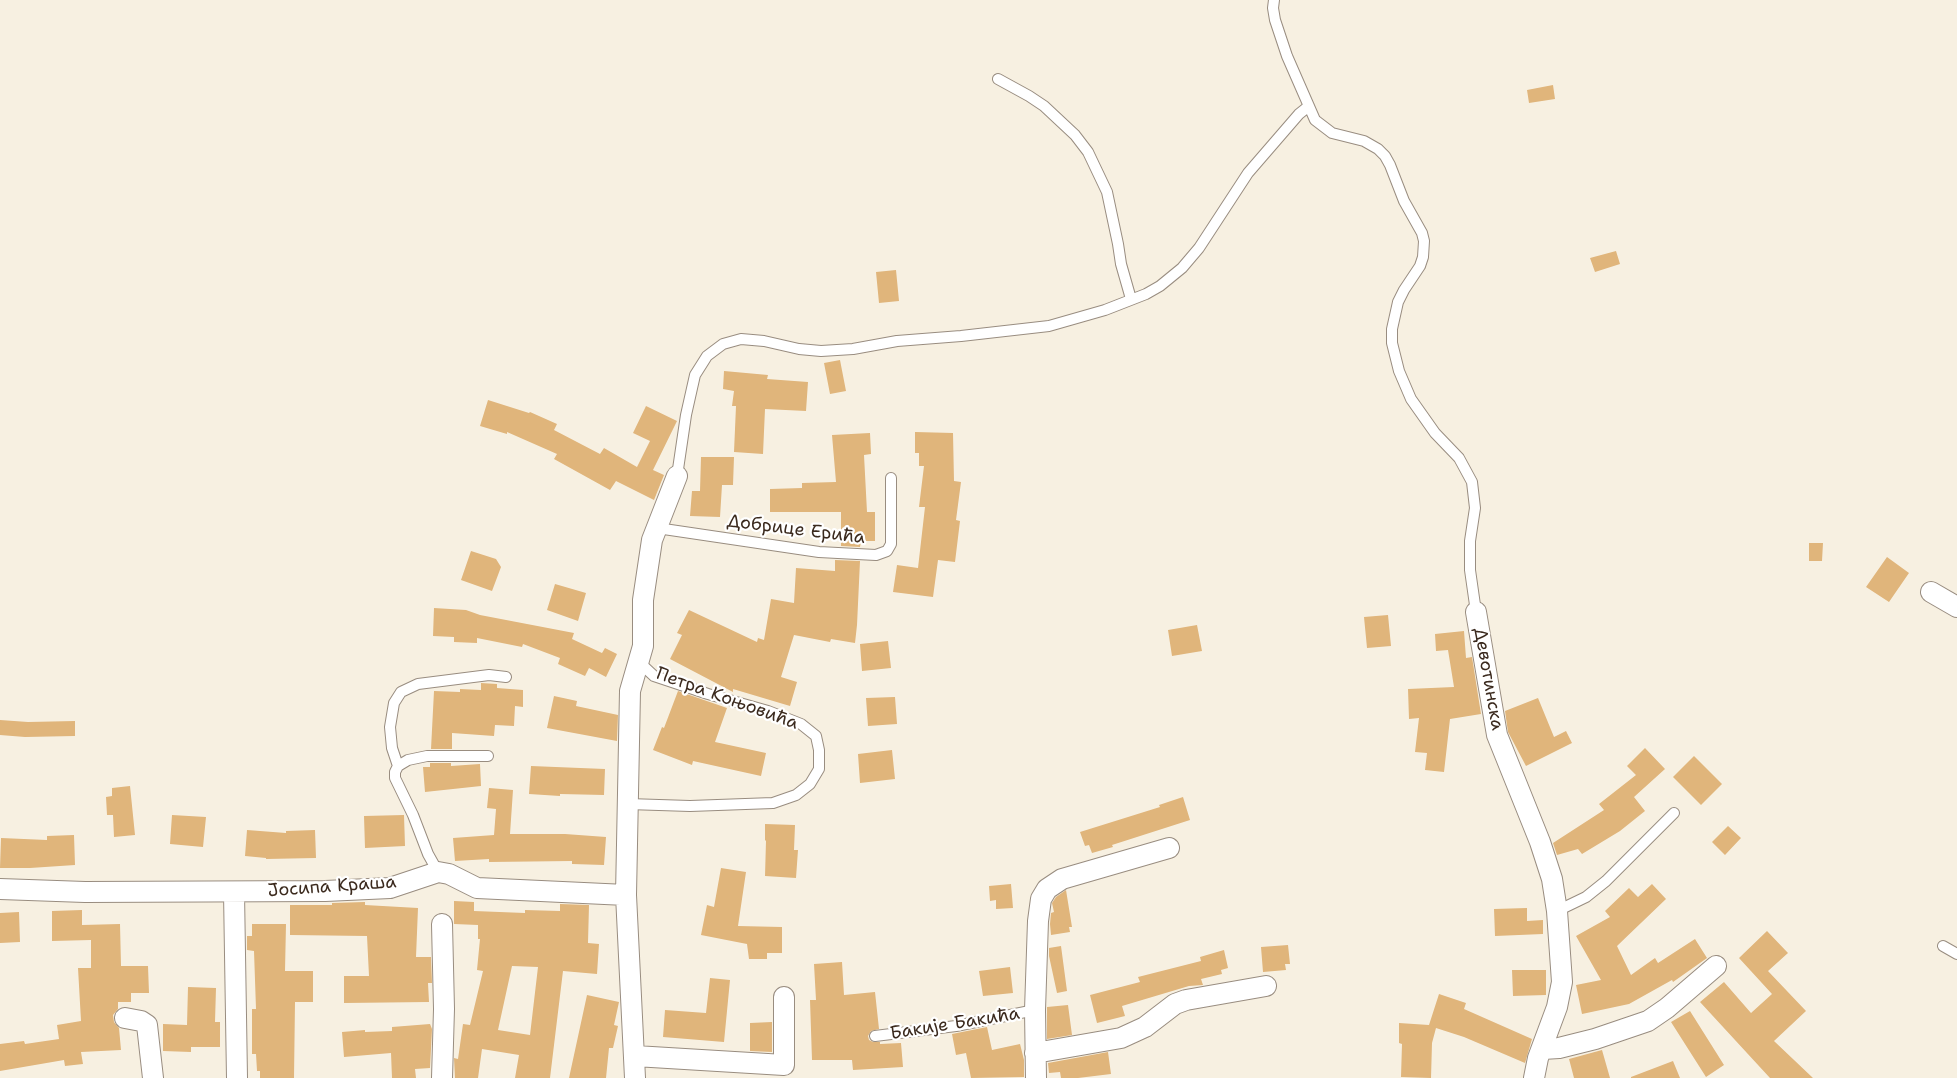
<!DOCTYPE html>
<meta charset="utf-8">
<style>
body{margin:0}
canvas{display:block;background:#f7f0e1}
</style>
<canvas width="1957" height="1078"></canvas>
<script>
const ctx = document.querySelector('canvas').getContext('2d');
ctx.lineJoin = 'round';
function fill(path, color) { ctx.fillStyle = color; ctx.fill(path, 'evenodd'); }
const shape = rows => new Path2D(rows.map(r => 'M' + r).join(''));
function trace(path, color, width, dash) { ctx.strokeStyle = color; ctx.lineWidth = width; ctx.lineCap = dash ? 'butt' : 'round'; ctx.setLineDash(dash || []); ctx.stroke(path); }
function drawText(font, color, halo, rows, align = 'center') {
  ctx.font = font + ' "Shantell Sans",sans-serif'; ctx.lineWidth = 4.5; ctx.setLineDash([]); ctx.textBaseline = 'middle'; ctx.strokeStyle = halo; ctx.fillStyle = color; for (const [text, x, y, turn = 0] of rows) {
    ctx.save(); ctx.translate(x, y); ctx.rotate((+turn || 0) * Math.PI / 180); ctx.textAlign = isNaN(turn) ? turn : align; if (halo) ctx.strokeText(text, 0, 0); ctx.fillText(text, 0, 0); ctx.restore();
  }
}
fill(shape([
 [1553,85,1555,99,1529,103,1527,90],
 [1616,251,1620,264,1595,272,1590,258],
 [896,270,899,301,879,303,876,272],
 [840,360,846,391,830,394,824,363],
 [724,371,768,375,767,379,808,382,806,411,765,409,763,454,734,452,736,406,732,406,734,391,723,389],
 [488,400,529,413,530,412,557,424,554,430,600,454,604,448,637,467,650,441,633,433,646,406,677,421,653,470,664,475,654,500,616,481,610,490,554,459,557,454,507,432,507,434,480,426],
 [915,432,953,433,954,481,961,482,956,520,960,521,955,562,938,560,933,597,893,592,897,565,918,568,925,507,919,507,924,466,919,466,919,453,915,453],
 [870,433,871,454,864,455,867,512,875,512,875,541,861,541,860,547,841,546,841,512,770,512,770,489,802,488,802,483,836,482,832,435],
 [701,457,734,457,733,485,722,485,720,517,690,516,692,491,700,491],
 [1809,543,1823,543,1822,561,1809,561],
 [471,551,496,559,501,567,492,591,461,580],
 [1887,557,1909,573,1889,602,1866,587],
 [835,560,860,561,857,625,855,643,831,639,830,642,794,635,781,677,797,682,790,706,733,689,733,692,670,659,682,635,677,633,689,610,757,642,758,638,764,640,771,599,794,603,796,568,835,571],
 [555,584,586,593,578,621,547,610],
 [434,608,466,610,480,615,574,633,572,639,602,653,605,648,617,654,606,677,589,668,585,676,558,664,560,658,523,644,522,647,477,638,477,643,454,642,454,637,433,636],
 [1388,615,1391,646,1367,648,1364,617],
 [1197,625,1202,651,1172,656,1168,630],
 [1464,631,1466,658,1472,657,1481,714,1450,719,1444,772,1425,770,1427,753,1415,752,1419,718,1409,719,1408,689,1454,687,1448,650,1436,651,1435,634],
 [888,641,891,668,862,671,860,644],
 [481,683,497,684,497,688,523,690,523,707,515,706,514,726,495,725,494,736,452,733,452,749,431,749,434,691,460,692,460,689,481,690],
 [678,691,727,708,715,742,766,753,761,776,693,761,692,765,653,750,662,727,664,728],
 [554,696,577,701,576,706,618,715,617,741,547,728],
 [895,697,897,724,868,726,866,698],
 [1538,698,1554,737,1566,731,1572,743,1526,766,1508,732,1505,711],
 [0,720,28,722,75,721,75,736,25,737,0,735],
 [1645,748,1665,769,1634,797,1645,811,1620,831,1582,854,1578,849,1557,855,1553,843,1604,810,1599,804,1636,775,1627,766],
 [892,750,895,779,860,783,858,754],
 [1694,756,1722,784,1701,805,1673,777],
 [430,763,451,763,451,766,480,764,481,786,425,792,423,767,430,767],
 [531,766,605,769,604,795,560,794,560,796,529,794],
 [130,786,135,835,114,837,113,815,107,815,106,797,112,796,112,788],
 [489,788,513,790,510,834,565,834,606,837,604,865,572,864,572,861,489,862,489,859,455,861,453,838,494,835,496,809,487,808],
 [1183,797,1190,820,1112,845,1113,847,1092,853,1089,845,1085,846,1080,832,1160,807,1159,805],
 [172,815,206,817,203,847,170,844],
 [404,815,405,846,365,848,364,816],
 [765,824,795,825,794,850,798,850,796,878,765,876,766,841,765,840],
 [1728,826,1741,838,1725,855,1712,842],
 [247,830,286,833,286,831,315,830,316,858,266,859,266,858,245,856],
 [74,835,75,865,30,868,0,868,1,838,47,840,47,836],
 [721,868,746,872,738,926,782,927,782,953,767,953,767,959,749,959,747,944,701,935,707,905,714,907],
 [1011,884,1013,908,996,909,996,900,990,901,989,886],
 [1652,884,1666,899,1617,946,1631,975,1655,958,1658,963,1695,939,1707,958,1673,982,1672,980,1629,1004,1582,1014,1576,985,1601,980,1576,936,1610,917,1605,911,1629,888,1638,897],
 [1066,890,1072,927,1069,927,1070,932,1051,935,1050,924,1051,913,1054,912,1052,903,1056,897],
 [454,901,474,902,474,911,525,913,525,910,560,911,560,904,589,905,588,943,599,944,597,974,563,971,550,1078,515,1078,519,1055,482,1049,478,1078,455,1078,454,1058,458,1059,463,1024,470,1025,483,971,477,970,480,939,478,939,478,925,454,924],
 [512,966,538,967,530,1035,498,1030],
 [365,902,365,905,418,908,416,957,431,957,432,983,428,983,429,1002,344,1003,344,976,369,976,367,936,290,935,290,905,332,905,332,903],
 [1527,908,1527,921,1543,920,1543,934,1495,936,1494,909],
 [82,910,82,925,120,924,121,966,148,966,149,993,131,993,131,1002,118,1002,118,1009,113,1015,114,1022,119,1028,121,1050,81,1052,83,1064,65,1066,64,1060,0,1071,0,1044,24,1041,25,1044,59,1039,57,1025,81,1021,78,968,91,968,91,940,52,941,52,911],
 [19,912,20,942,0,943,0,913],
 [252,924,286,924,285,971,313,971,313,1002,295,1002,294,1078,260,1078,260,1071,257,1071,256,1054,252,1054,252,1009,256,1009,254,951,247,950,247,936,252,936],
 [1767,931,1788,953,1768,971,1806,1011,1774,1041,1813,1078,1770,1078,1700,1002,1724,982,1751,1013,1772,994,1739,958],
 [1288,945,1290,964,1285,964,1286,970,1263,972,1261,947],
 [1061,946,1067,991,1057,993,1049,956,1049,948],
 [1224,950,1228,968,1221,970,1222,974,1201,979,1203,985,1189,986,1122,1006,1125,1016,1097,1023,1090,995,1140,982,1138,977,1201,961,1200,957],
 [842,962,844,995,875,992,879,1029,871,1031,868,1036,869,1040,873,1042,880,1042,880,1044,901,1043,903,1067,853,1070,852,1060,812,1060,810,1000,816,1000,814,964],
 [1010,967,1013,993,983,996,979,971],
 [1512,970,1546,970,1546,995,1513,996],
 [710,978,730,980,724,1042,663,1037,665,1010,706,1013],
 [188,987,216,988,215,1022,220,1022,220,1047,191,1047,191,1052,163,1051,163,1024,187,1025],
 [1439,994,1466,1003,1464,1009,1532,1039,1525,1063,1464,1037,1436,1028,1432,1043,1431,1078,1401,1077,1402,1044,1399,1043,1399,1023,1429,1025],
 [587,995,619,1002,614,1025,618,1026,613,1048,609,1048,606,1078,569,1078],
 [1068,1005,1072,1035,1047,1039,1047,1007],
 [1690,1011,1724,1065,1706,1077,1671,1022],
 [772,1022,772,1052,750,1051,750,1023],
 [430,1024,432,1029,430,1068,415,1069,416,1078,392,1078,391,1053,344,1057,342,1032,365,1030,365,1032,392,1031,392,1027],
 [987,1027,992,1050,1020,1044,1024,1060,1024,1077,971,1078,966,1053,956,1055,952,1034],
 [1602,1050,1610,1078,1574,1078,1569,1059],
 [1108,1052,1111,1074,1078,1078,1061,1078,1060,1072,1049,1073,1048,1063],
 [1673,1061,1680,1078,1631,1078,1631,1077]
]), '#e0b57b');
const service = shape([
 [1274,0,1273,8,1275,20,1287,56,1315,120,1332,133,1364,141,1378,149,1385,156,1390,165,1404,201,1422,233,1424,241,1423,257,1420,266,1404,290,1398,302,1392,329,1392,343,1399,371,1411,399,1435,433,1459,458,1472,482,1475,508,1470,541,1470,570,1476,612],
 [998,79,1029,96,1044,106,1075,135,1088,152,1107,192,1118,244,1121,264,1131,299],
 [677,476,686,415,695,375,707,356,723,344,741,339,764,341,799,349,821,351,853,349,897,341,961,336,1049,326,1105,310,1146,294,1160,286,1182,268,1199,248,1248,173,1299,114,1309,106],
 [657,528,819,552,876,555,887,551,891,544,891,478],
 [398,766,392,748,390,727,394,703,401,692,418,684,489,675,506,677],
 [628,804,690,806,773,803,796,795,810,784,819,769,819,750,816,736,801,724,768,711,708,694,654,676,640,663],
 [438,872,428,854,413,815,395,778,395,772,398,766,408,760,427,756,488,756],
 [1557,911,1586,897,1606,881,1674,813],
 [1943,946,1957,954],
 [875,1036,956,1026,1035,1010]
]);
const minor = shape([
 [1931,592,1957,607],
 [1476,612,1497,735,1540,842,1552,879,1557,911,1562,982,1557,1007,1538,1058,1534,1078],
 [0,889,85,892,325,891,390,888,438,872,449,874,477,888,626,895,635,1078],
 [234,892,237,1078],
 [626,895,630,691,643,646,643,600,652,540,677,476],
 [442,924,444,1009,442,1078],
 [125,1018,141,1021,147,1025,153,1078],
 [1543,1049,1559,1048,1595,1039,1648,1021,1667,1008,1716,966],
 [1035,1053,1121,1038,1145,1027,1175,1004,1186,1000,1266,986],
 [635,1056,784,1065,784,997],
 [1036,1078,1035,1010,1038,921,1041,899,1047,889,1062,879,1169,848]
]);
trace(service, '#998d80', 12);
trace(minor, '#998d80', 22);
trace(service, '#fff', 10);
trace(minor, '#fff', 20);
drawText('18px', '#3b2a1e', '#fff', [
 ["Добрице Ерића",796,530,7],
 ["Девотинска",1488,679,80],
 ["Петра Коњовића",727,699,20],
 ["Јосипа Краша",332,887,-4],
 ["Бакије Бакића",955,1024,-9]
]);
</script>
